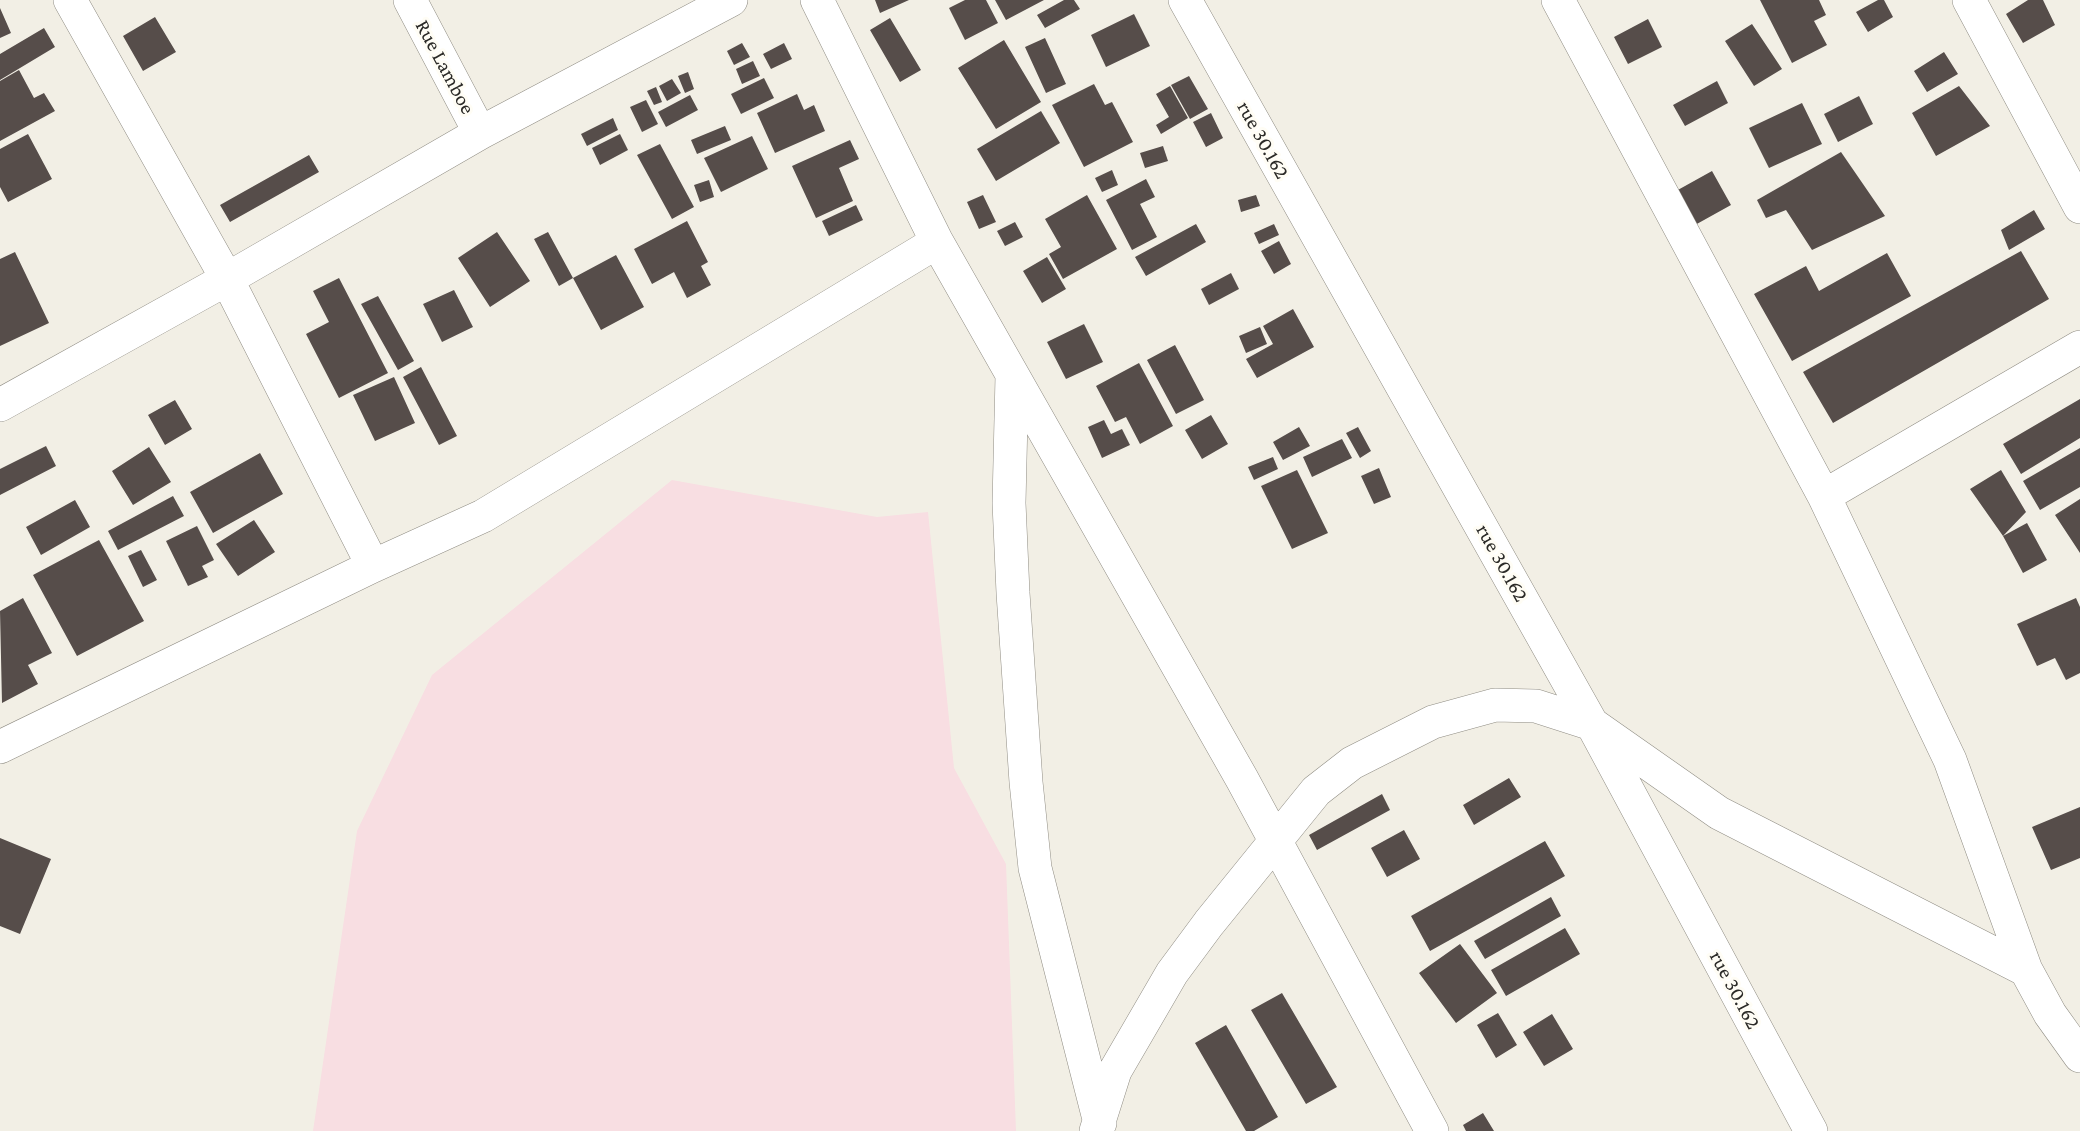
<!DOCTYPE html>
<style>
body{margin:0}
canvas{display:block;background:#f2efe5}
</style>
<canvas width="2080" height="1131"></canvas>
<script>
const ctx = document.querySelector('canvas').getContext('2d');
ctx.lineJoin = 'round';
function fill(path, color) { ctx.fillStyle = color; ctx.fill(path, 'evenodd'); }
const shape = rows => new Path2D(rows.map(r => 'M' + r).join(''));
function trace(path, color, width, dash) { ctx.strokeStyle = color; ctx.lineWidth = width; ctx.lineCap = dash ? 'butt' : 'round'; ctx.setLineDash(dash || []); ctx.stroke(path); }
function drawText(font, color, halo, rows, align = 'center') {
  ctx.font = font + ' "Crimson Pro",serif'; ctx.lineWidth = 6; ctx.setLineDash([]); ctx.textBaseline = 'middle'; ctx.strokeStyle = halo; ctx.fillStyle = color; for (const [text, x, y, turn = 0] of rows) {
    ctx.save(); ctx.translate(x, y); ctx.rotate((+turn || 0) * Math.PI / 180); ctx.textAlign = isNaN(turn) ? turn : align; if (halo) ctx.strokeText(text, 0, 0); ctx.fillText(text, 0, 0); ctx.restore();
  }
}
fill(shape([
 [672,480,877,517,928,512,954,768,1006,864,1016,1131,313,1131,357,831,432,675]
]), '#f8dee2');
fill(shape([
 [875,0,909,0,880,13],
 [965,0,986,0,998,23,965,40,949,8],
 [995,0,1044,0,1006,20],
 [1064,0,1074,0,1080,9,1045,28,1037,15],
 [1760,0,1819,0,1826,15,1814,21,1827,45,1792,63],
 [1878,0,1884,0,1893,17,1868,32,1856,12],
 [2028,0,2043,0,2055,25,2023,43,2006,14],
 [0,8,11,33,0,38],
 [1134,14,1150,46,1106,67,1091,35],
 [155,17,176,52,143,71,123,36],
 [890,18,921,70,900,82,870,30],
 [1648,19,1662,47,1628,64,1614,37],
 [1752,24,1782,69,1754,86,1725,41],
 [44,28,55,47,0,80,0,54],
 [1045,38,1066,84,1046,93,1025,47],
 [1004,40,1041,102,996,129,958,68],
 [742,43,750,57,734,65,727,51],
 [784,43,792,59,771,69,763,54],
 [1944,52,1958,74,1927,92,1914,71],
 [753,61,760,76,742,84,736,69],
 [19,70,34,98,44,93,55,111,0,141,0,81],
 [688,72,694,89,685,93,678,76],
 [1189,76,1208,109,1190,119,1171,85],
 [764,78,774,98,741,114,731,94],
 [672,79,681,93,667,101,659,86],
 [1717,81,1728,103,1685,126,1673,105],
 [1094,84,1105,105,1112,102,1133,142,1084,167,1052,105],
 [1170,86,1188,118,1161,134,1156,125,1169,117,1156,94],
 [1959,86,1990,126,1936,156,1912,113],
 [656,87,662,102,654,105,647,91],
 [797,94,804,110,814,105,825,131,775,153,757,113],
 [690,95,698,110,666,127,658,112],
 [1859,96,1873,124,1838,142,1824,114],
 [646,100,658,124,642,132,630,107],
 [1802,103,1822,144,1769,168,1749,128],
 [1041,111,1060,143,996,181,977,149],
 [1211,113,1223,138,1206,147,1193,122],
 [613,118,618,130,587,146,581,134],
 [725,126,731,140,697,154,691,140],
 [28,134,52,179,8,202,0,187,0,149],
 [620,134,628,150,600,165,592,148],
 [752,136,768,169,721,192,704,158],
 [850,140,859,159,839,168,853,201,816,218,792,166],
 [660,144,694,207,672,219,637,155],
 [1163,146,1168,161,1145,168,1140,153],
 [1841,152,1885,216,1812,250,1786,210,1766,218,1757,200],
 [309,155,319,172,230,222,220,205],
 [1112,170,1118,185,1102,192,1095,178],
 [1712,171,1731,205,1695,225,1676,191],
 [1146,179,1155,197,1140,204,1157,237,1132,250,1106,200],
 [709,180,714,197,700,202,694,185],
 [983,195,996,222,979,229,967,202],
 [1087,195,1117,249,1063,279,1049,254,1061,247,1045,219],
 [1256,195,1260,206,1241,212,1238,200],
 [856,205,863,220,829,236,822,221],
 [2034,210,2045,229,2009,250,2001,230],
 [687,221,708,262,701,266,711,285,687,298,674,272,652,284,634,249],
 [1015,222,1023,237,1005,246,997,231],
 [1196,224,1206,242,1146,276,1135,257],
 [1274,224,1279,235,1259,244,1254,233],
 [497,232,530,281,490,307,458,258],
 [548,232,573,278,559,286,534,239],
 [1279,241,1291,264,1274,274,1261,251],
 [2021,251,2049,299,1833,423,1803,372],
 [15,252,49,323,0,346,0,259],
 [1887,253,1911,296,1792,361,1754,294,1806,266,1819,291],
 [616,255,644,307,601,330,573,278],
 [1047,257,1066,289,1042,303,1023,271],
 [1231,273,1239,289,1209,305,1201,289],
 [339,278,388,373,339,398,306,334,329,322,313,291],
 [454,290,473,327,442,342,423,304],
 [378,296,414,361,398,370,361,304],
 [1293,309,1314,347,1257,378,1246,359,1273,344,1263,326],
 [1084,324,1103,362,1066,379,1047,342],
 [1260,327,1267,344,1246,353,1239,336],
 [1175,345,1204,400,1176,414,1147,360],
 [1139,363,1173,426,1140,444,1126,417,1115,422,1096,386],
 [421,367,457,436,439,445,403,377],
 [394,377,415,423,375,441,353,395],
 [2080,399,2080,438,2021,474,2003,444],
 [175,400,192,429,165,445,148,415],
 [1211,415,1228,444,1202,459,1185,430],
 [1104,420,1111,434,1122,429,1130,445,1102,458,1088,427],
 [1299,427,1310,446,1283,460,1273,442],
 [1358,427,1371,451,1360,458,1346,433],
 [1342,439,1352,458,1312,477,1303,457],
 [46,446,56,466,0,495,0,469],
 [149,447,171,482,133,505,112,471],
 [2080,448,2080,487,2040,510,2023,481],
 [260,453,283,494,213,533,190,492],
 [1273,457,1278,469,1254,480,1248,467],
 [1379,468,1391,497,1374,504,1361,476],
 [1297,470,1328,533,1292,549,1261,486],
 [2001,470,2026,512,2003,536,1970,489],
 [173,496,184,516,118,550,108,531],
 [2080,499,2080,553,2055,515],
 [75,500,90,527,41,555,26,527],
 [254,520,275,552,238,576,216,544],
 [2027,523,2047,560,2023,573,2003,536],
 [197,526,214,560,202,566,208,577,188,586,166,541],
 [99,540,144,621,77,656,33,575],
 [141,550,157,580,143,587,128,556],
 [23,598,52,653,28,665,38,684,2,703,0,611],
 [2076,598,2080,607,2080,673,2066,680,2055,658,2037,666,2017,624],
 [1509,778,1521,797,1474,825,1463,805],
 [1382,794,1390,810,1317,850,1309,835],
 [2080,807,2080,858,2051,870,2032,827],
 [1404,830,1420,859,1387,877,1371,848],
 [0,838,51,859,20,934,0,926],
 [1545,841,1565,876,1430,951,1411,916],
 [1551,897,1561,916,1485,959,1474,941],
 [1565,928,1580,954,1506,996,1491,970],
 [1460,944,1497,993,1456,1023,1419,973],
 [1282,993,1337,1087,1306,1104,1251,1010],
 [1498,1013,1517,1045,1496,1058,1477,1025],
 [1552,1014,1573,1049,1544,1066,1523,1032],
 [1226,1025,1278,1117,1254,1131,1246,1131,1195,1043],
 [1483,1113,1494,1131,1466,1131,1463,1125]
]), '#564d4a');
const street = shape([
 [70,0,227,279,373,566],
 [410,0,480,133],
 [817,0,937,242,1242,779,1432,1131],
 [1185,0,1592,724,1811,1131],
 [1558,0,1824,496,1950,760,2026,970,2050,1014,2080,1056],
 [1969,0,2080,207],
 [1012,376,1009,503,1013,593,1026,782,1035,868,1100,1123],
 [0,405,227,279,480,133,731,0],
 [1824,496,2080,347],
 [0,747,373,566,483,516,937,242],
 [1096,1131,1115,1071,1172,973,1209,923,1316,791,1352,763,1433,722,1495,705,1536,706,1592,724,1719,813,2026,970]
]);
trace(street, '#908d84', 34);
trace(street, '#fff', 33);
drawText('21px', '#2b2a27', '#fffdf5', [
 ["Rue Lamboe",445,67,62],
 ["rue 30.162",1263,140,61],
 ["rue 30.162",1502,563,61],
 ["rue 30.162",1735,990,62]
]);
</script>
